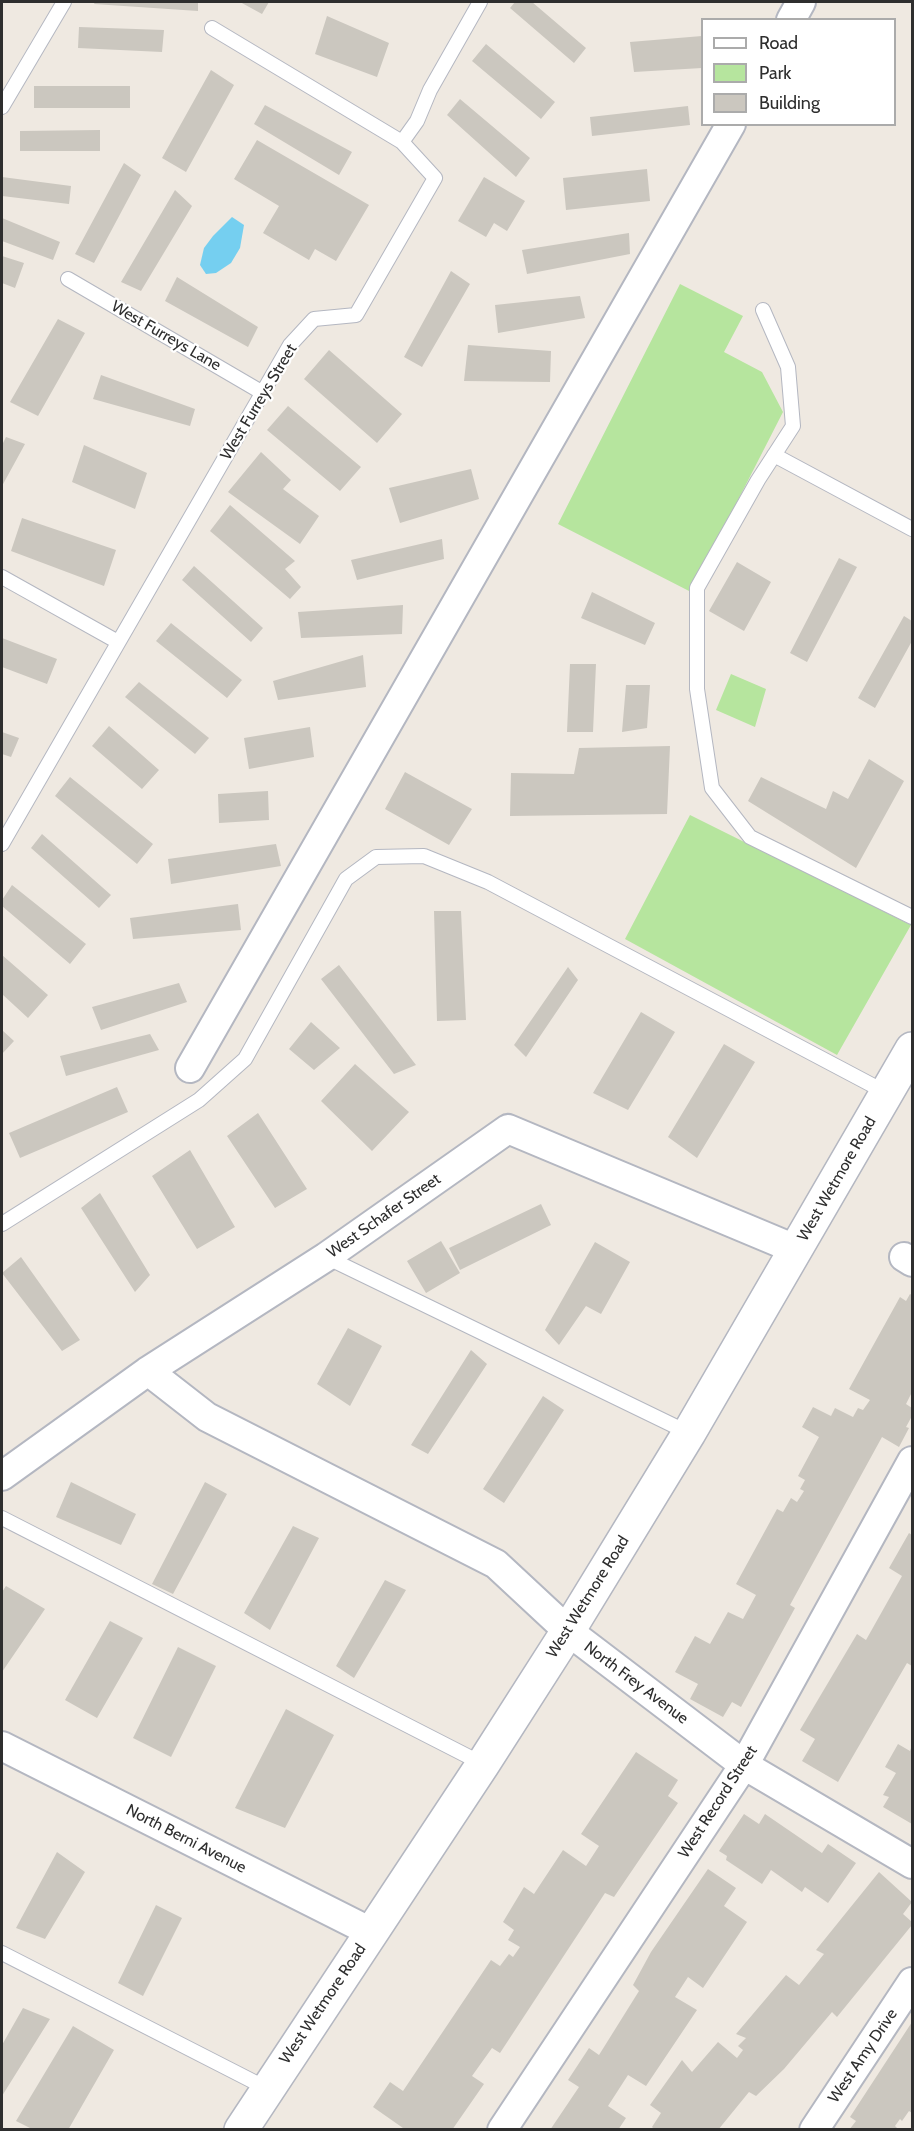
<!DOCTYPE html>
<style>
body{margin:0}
#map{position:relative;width:914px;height:2131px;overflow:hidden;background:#efe9e1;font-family:Cabin,sans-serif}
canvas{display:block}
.frame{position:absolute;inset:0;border:3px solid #2e2e2e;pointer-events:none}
.legend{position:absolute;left:701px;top:18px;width:195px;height:108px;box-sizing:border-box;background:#fff;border:2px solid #ababab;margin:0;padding:8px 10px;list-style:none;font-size:18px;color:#2e2e2e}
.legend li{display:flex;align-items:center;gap:12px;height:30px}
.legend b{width:30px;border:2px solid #ababab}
</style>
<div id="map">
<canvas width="914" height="2131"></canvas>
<div class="frame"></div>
<ul class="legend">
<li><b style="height:8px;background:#fff"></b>Road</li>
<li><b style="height:16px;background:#b6e59e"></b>Park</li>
<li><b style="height:16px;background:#cbc7bf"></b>Building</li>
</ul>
</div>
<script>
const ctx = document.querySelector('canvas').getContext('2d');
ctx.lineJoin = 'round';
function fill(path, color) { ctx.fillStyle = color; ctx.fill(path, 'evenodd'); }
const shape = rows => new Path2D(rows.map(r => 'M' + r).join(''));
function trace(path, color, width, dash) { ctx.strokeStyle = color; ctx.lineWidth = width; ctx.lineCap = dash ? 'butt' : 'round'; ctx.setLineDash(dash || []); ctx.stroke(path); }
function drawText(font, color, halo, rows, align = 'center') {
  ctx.font = font + ' Cabin,sans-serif'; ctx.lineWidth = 4.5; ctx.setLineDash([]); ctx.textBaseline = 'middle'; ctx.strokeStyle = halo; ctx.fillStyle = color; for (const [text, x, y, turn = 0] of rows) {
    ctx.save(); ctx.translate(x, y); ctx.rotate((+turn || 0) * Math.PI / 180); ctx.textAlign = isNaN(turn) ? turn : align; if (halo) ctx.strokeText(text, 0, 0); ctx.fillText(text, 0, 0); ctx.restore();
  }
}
fill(shape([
 [680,284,743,316,724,352,762,372,783,412,691,592,558,524],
 [731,674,766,689,755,727,716,710],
 [690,815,911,925,837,1055,625,939]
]), '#b6e59e');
fill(shape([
 [232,217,244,225,240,248,231,263,216,273,206,274,200,265,204,248,213,236]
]), '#75cff0');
fill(shape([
 [95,2,198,2,198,11,94,4],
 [240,2,269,2,262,14],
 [515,2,532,2,586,48,574,63,510,8],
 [327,16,389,43,377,77,315,54],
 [79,27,164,30,162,52,78,48],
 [702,36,702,68,634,72,630,42],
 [486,44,555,102,541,119,472,61],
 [211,70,234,85,186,172,162,158],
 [34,86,130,86,130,108,34,108],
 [460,99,530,158,516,177,447,115],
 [265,105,352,152,339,175,254,124],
 [688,106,690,125,592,136,590,117],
 [100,130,100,151,20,151,20,131],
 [257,140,369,205,336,261,315,249,309,260,263,233,279,206,234,179],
 [124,163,141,175,94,263,75,254],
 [647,169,650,201,566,210,563,178],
 [2,177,71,186,69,204,2,196],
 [484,177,525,201,507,231,494,223,486,237,458,221],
 [175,190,192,206,141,291,121,282],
 [2,218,60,242,53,260,2,241],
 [629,233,630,254,527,274,522,250],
 [2,256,24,263,15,288,2,283],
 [451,271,470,284,422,367,404,357],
 [177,277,258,327,248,347,165,301],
 [580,296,585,318,498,333,495,305],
 [58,319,85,333,38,416,10,402],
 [468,345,551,351,550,382,464,381],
 [329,350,402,414,377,443,304,379],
 [101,375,195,409,190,426,93,399],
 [288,406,361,467,340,491,267,430],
 [6,437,25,444,2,486,2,445],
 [84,445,147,473,135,509,72,482],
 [261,452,291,480,283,489,319,516,300,544,228,492],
 [471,469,479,499,400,523,389,488],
 [230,505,295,561,285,569,301,587,290,599,210,531],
 [22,518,116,550,104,586,11,551],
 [442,539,444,559,357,580,351,560],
 [839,558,857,567,807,662,790,653],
 [737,562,771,582,744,631,709,611],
 [194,566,263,628,251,642,182,580],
 [592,592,655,623,645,645,581,618],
 [403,605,402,634,301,638,298,612],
 [904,616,912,621,912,641,875,708,858,698],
 [171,623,242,680,227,698,156,641],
 [2,638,57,659,47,684,2,667],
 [363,655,366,687,278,700,273,681],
 [570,664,596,664,593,732,567,732],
 [139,682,209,738,195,754,125,697],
 [626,685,650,685,647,728,622,732],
 [109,726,159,770,142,789,92,746],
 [310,727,314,757,249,769,244,738],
 [2,732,19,738,11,757,2,754],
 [670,746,667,814,510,816,511,773,574,774,579,748],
 [869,759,904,781,856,868,748,801,761,777,826,809,833,791,848,799],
 [405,772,472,809,449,845,385,809],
 [70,777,153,844,137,864,55,796],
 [268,791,269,820,219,823,218,794],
 [42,834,111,895,99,908,31,848],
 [276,844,281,866,171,884,168,859],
 [12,885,86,944,70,964,2,906,2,900],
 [238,904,241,930,133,939,130,918],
 [434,911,461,911,466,1020,437,1021],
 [2,955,48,995,28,1018,2,994],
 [339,965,416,1065,394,1074,321,979],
 [568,967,578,980,526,1057,514,1045],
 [179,983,187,1002,101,1030,92,1007],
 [641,1012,675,1032,628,1110,593,1093],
 [311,1022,340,1048,314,1070,289,1049],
 [2,1030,14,1041,2,1054],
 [150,1034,159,1050,66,1076,60,1056],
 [724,1044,755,1062,697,1158,668,1137],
 [355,1064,409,1112,372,1151,321,1101],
 [117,1087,128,1112,20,1158,9,1133],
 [258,1113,307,1189,275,1208,227,1136],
 [190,1150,235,1227,197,1249,152,1176],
 [100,1193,150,1275,135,1292,81,1208],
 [541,1204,551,1225,460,1270,449,1248],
 [441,1241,460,1273,426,1293,407,1261],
 [595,1242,630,1262,601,1314,586,1306,559,1345,545,1330],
 [21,1257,80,1340,62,1351,2,1273],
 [910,1294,912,1295,912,1392,906,1404,912,1408,912,1416,906,1427,909,1428,899,1447,882,1437,790,1605,795,1608,741,1707,732,1702,723,1717,690,1699,698,1684,675,1672,695,1636,710,1644,728,1612,743,1619,756,1595,736,1584,777,1509,783,1512,791,1498,797,1502,804,1491,800,1489,805,1480,798,1476,819,1437,802,1427,813,1407,831,1416,835,1408,853,1417,858,1408,863,1410,870,1400,849,1389,900,1297,906,1301],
 [348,1328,382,1346,350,1406,317,1384],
 [471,1350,487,1364,428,1454,411,1445],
 [543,1396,564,1410,504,1503,483,1489],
 [71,1482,136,1514,121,1545,56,1517],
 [205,1482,227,1494,173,1594,152,1584],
 [293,1526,319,1538,270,1630,244,1613],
 [909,1533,912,1535,912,1666,907,1663,838,1782,802,1761,815,1739,800,1730,857,1634,866,1640,902,1576,889,1568],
 [385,1580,406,1590,354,1678,336,1666],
 [6,1586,45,1609,2,1672,2,1592],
 [110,1621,143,1638,97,1718,65,1700],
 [178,1647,216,1666,171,1757,133,1738],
 [286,1709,334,1735,285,1828,235,1808],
 [898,1744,910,1751,912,1745,912,1824,883,1807,889,1797,883,1795,896,1773,885,1767],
 [636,1752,678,1780,668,1796,678,1803,614,1897,605,1893,500,2053,492,2048,472,2076,484,2084,452,2130,402,2130,403,2128,373,2107,390,2082,403,2091,491,1960,500,1966,509,1954,513,1957,520,1947,508,1940,514,1930,503,1922,524,1887,534,1894,563,1850,586,1866,599,1846,581,1834],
 [744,1814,759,1824,765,1814,822,1853,828,1844,856,1863,828,1903,805,1887,802,1892,771,1870,762,1884,726,1860,727,1856,719,1851],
 [57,1852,85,1872,45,1939,16,1928],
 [708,1869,736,1888,724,1906,747,1922,703,1988,688,1977,675,1997,697,2010,646,2086,628,2075,608,2106,626,2118,618,2130,550,2130,579,2087,568,2080,589,2048,599,2055,639,1991,633,1985,651,1952],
 [879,1872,912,1902,903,1914,912,1922,912,1925,837,2017,832,2012,784,2069,756,2096,749,2092,718,2130,655,2130,652,2127,661,2113,650,2105,682,2060,692,2072,718,2042,737,2058,743,2050,738,2046,746,2038,736,2034,786,1975,799,1985,824,1954,816,1950],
 [156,1905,182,1918,143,1996,118,1983],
 [23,2008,50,2019,2,2096,2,2045],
 [912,2022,912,2113,909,2111,902,2121,900,2119,895,2126,899,2130,849,2130,856,2121,850,2117],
 [73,2026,114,2050,68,2130,34,2130,16,2121]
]), '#cbc7bf');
const service = shape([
 [212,28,402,142],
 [2,107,64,2],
 [68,279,263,393],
 [763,310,788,367,793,426,758,480,697,588,697,689,712,788,750,837,912,917],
 [774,455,912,529],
 [2,577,118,642],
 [2,844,290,345,314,319,356,315,435,178,402,142,417,121,430,90,480,2],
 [2,1224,199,1100,245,1059,346,879,376,857,424,856,488,882,887,1093],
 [326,1257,689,1433],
 [2,1518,483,1764],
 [2,1953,266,2088]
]);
const minor = shape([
 [791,20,801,2],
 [190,1068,731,124],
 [904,1257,912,1262],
 [148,1371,207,1417,496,1564,568,1631,744,1765,912,1864],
 [2,1476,148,1371,326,1257,508,1129,795,1249],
 [2,1746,371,1932],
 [502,2130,744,1765,912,1461],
 [814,2130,912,1982]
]);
const tertiary = shape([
 [241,2130,483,1764,568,1631,689,1433,912,1049]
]);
trace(service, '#b4b7c1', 16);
trace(minor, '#b4b7c1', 32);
trace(tertiary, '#b4b7c1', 36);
trace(service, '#fff', 14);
trace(minor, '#fff', 28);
trace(tertiary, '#fff', 33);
drawText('16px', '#2e2e2e', '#fff', [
 ["West Furreys Lane",166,336,30],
 ["West Furreys Street",259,402,-59],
 ["West Wetmore Road",837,1179,-60],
 ["West Schafer Street",384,1216,-35],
 ["West Wetmore Road",588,1597,-58],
 ["North Frey Avenue",636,1683,37],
 ["West Record Street",718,1802,-57],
 ["North Berni Avenue",186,1839,27],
 ["West Wetmore Road",323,2004,-56],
 ["West Amy Drive",863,2056,-56]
]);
</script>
